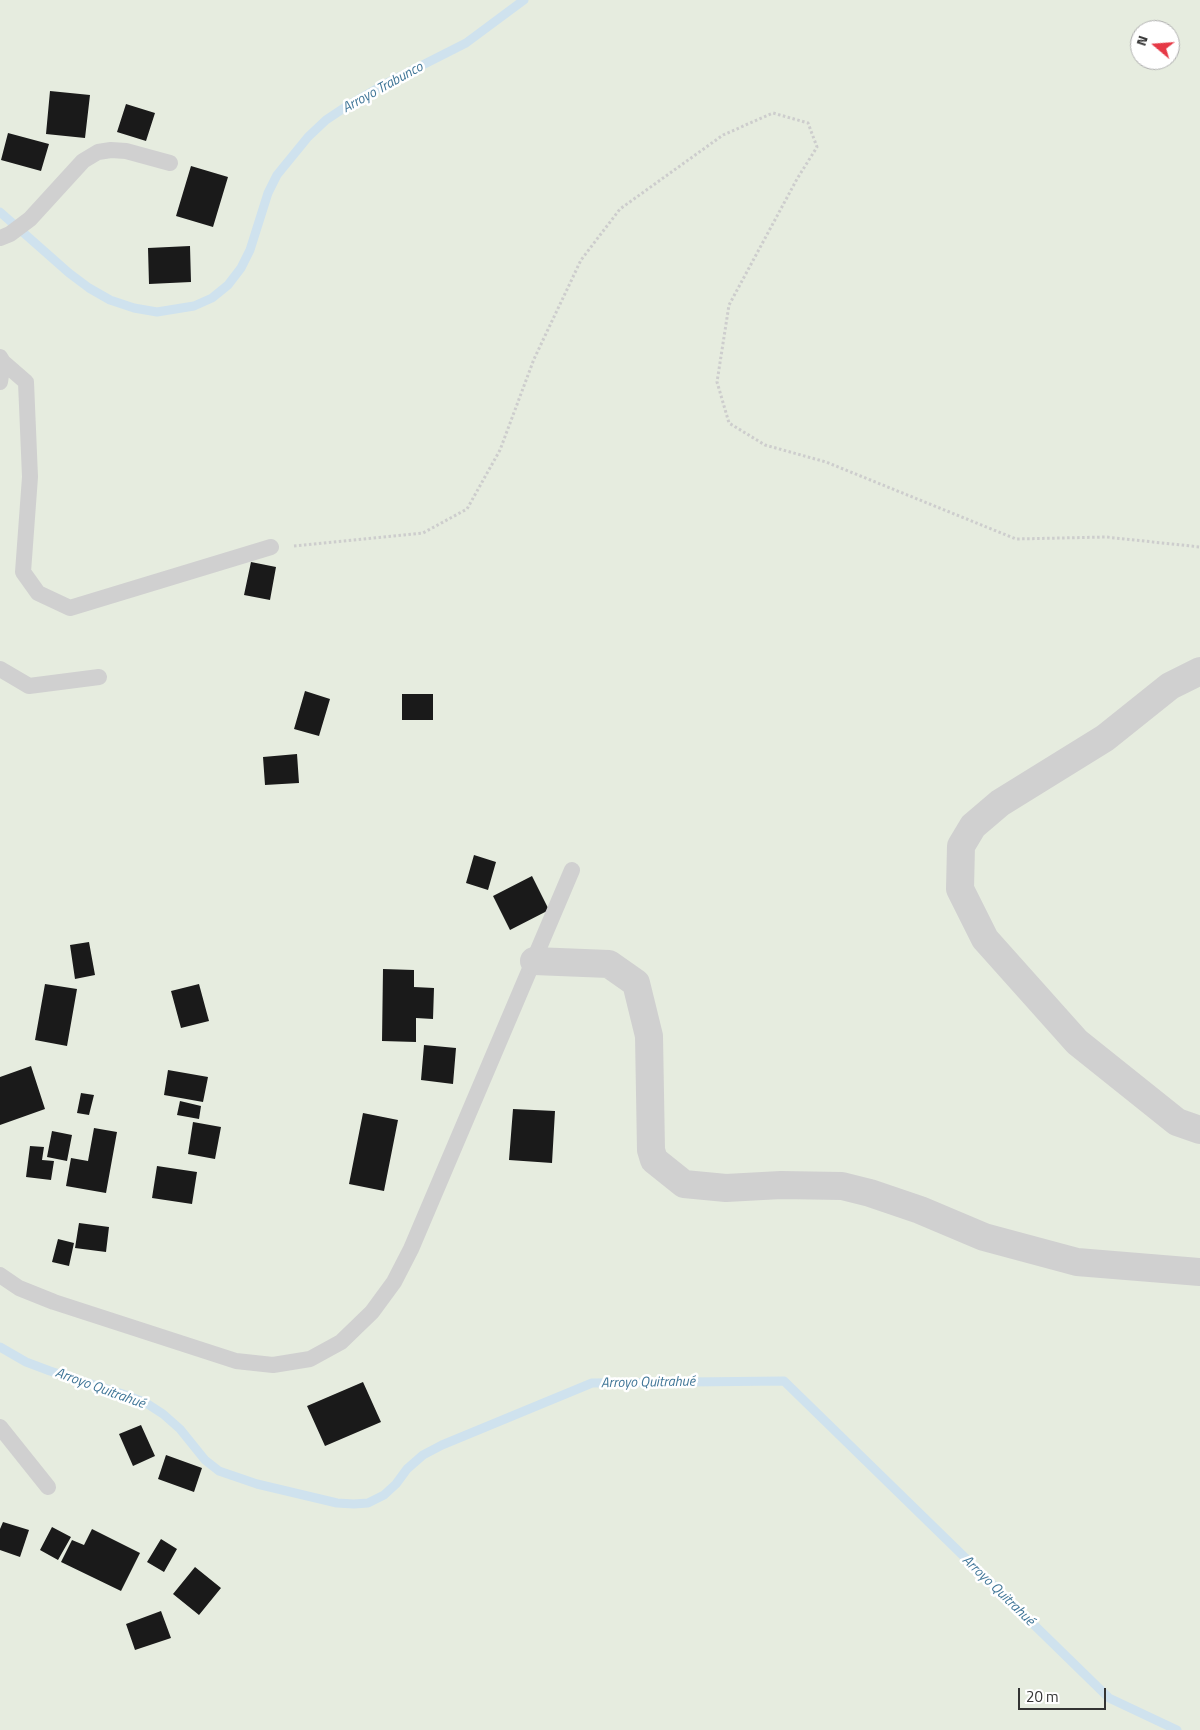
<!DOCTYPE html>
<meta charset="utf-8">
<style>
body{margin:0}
#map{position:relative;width:1200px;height:1730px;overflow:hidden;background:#fff;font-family:"Titillium Web",sans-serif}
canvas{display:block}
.north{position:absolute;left:1130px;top:20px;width:50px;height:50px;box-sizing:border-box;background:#fff;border:1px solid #adadad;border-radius:50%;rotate:288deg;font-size:14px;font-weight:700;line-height:20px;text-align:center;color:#333}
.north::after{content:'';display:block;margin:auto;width:18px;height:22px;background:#e63946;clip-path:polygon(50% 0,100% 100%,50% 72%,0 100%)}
.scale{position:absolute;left:1018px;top:1688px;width:88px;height:22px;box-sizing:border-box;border:2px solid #333;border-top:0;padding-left:6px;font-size:15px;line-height:18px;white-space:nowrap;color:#333;-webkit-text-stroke:4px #fff;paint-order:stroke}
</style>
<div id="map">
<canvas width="1200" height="1730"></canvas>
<div class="north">N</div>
<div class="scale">20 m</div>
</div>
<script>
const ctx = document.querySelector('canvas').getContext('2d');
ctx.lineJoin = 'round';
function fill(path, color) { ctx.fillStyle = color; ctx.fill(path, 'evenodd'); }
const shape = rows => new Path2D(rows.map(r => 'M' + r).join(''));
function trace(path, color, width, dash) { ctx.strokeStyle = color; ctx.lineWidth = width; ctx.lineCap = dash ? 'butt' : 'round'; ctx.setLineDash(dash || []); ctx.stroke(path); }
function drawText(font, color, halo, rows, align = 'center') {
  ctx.font = font + ' "Titillium Web",sans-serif'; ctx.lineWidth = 5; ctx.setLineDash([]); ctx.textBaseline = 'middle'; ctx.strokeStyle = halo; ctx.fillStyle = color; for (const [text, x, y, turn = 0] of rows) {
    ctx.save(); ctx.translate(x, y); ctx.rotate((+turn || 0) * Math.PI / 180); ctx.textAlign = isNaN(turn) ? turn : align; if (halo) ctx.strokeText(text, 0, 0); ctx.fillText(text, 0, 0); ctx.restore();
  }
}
fill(shape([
 [0,0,1200,0,1200,1730,0,1730],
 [1140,30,1170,30,1170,60,1140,60]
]), '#e6ecdf');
trace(shape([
 [0,212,69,273,89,288,110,300,134,308,157,312,194,306,212,298,228,285,241,268,250,250,268,193,277,175,308,137,326,120,347,106,389,82,466,43,524,0],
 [0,1347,26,1362,50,1371,126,1395,146,1403,163,1414,180,1429,205,1460,219,1471,257,1484,337,1503,354,1504,368,1503,384,1495,396,1484,407,1469,423,1455,442,1445,592,1383,784,1381,1109,1698,1177,1730]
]), '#cfe2ee', 9);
fill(shape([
 [50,91,90,95,85,138,46,134],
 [126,104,155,113,146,141,117,132],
 [8,133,49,144,41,171,1,160],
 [191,166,228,177,213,227,176,216],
 [190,246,191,282,149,284,148,248],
 [251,562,276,567,270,600,244,595],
 [305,691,330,699,319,736,294,729],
 [402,694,433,694,433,720,402,720],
 [297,754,299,783,265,785,263,757],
 [474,855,496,862,488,890,466,883],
 [532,876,549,910,510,930,493,896],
 [89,942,95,975,75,979,70,945],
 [383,969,414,970,414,987,434,988,433,1019,416,1018,416,1042,382,1041],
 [45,984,77,989,67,1046,35,1040],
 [199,984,209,1021,181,1028,171,991],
 [424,1045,456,1048,453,1084,421,1080],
 [31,1066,45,1109,0,1125,0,1077],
 [168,1070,208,1077,203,1102,164,1095],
 [81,1093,94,1095,89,1115,77,1113],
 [180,1101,201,1106,199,1119,177,1115],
 [513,1109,555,1111,552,1163,509,1160],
 [363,1113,398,1120,384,1191,349,1184],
 [193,1122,221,1127,215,1159,188,1154],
 [94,1128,117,1132,106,1193,66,1186,71,1158,88,1161],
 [52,1131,72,1135,67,1161,47,1157],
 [30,1146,44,1147,42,1160,54,1161,51,1180,26,1177],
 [157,1166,197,1172,192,1204,152,1198],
 [79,1223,109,1227,106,1252,75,1248],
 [58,1239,74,1243,69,1266,52,1262],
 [363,1382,381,1422,325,1446,307,1406],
 [141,1425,155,1456,133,1466,119,1434],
 [166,1455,202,1468,194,1492,158,1479],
 [3,1522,29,1530,20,1557,0,1550,0,1529],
 [52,1527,71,1537,58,1560,40,1550],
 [92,1529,140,1553,121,1591,61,1562,72,1540,84,1545],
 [161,1539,177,1549,164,1572,147,1562],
 [195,1567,221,1588,199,1615,173,1594],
 [161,1611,171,1638,135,1650,126,1624]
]), '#1a1a1a');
trace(shape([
 [294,546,423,533,467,509,500,450,534,359,581,260,620,209,723,135,773,113,808,123,817,147,797,179,729,305,717,382,729,423,765,445,826,462,1016,539,1106,537,1200,547]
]), '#cdcdcd', 3, [2.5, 2.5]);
trace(shape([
 [0,238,10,234,30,219,83,161,98,152,111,150,126,151,170,163],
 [0,357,3,362,0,382],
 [3,362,26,382,30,477,23,572,38,593,70,608,271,547],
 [0,669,29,686,99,677],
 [0,1275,19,1288,54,1302,236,1361,273,1365,310,1359,341,1342,372,1312,394,1282,411,1249,572,870],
 [0,1427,48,1487]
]), '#d0d0d0', 16);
trace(shape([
 [1200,671,1170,686,1105,738,1000,803,973,826,961,846,960,889,985,939,1077,1042,1177,1122,1200,1130],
 [534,961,609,964,636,983,649,1036,651,1150,654,1160,684,1184,726,1188,781,1185,842,1186,870,1193,920,1210,984,1237,1077,1262,1200,1272]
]), '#d0d0d0', 28);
drawText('italic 14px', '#3f7597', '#fff', [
 ["Arroyo Trabunco",383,88,-29],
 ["Arroyo Quitrahué",648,1383,-1],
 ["Arroyo Quitrahué",100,1389,20],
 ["Arroyo Quitrahué",998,1591,44]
]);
</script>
